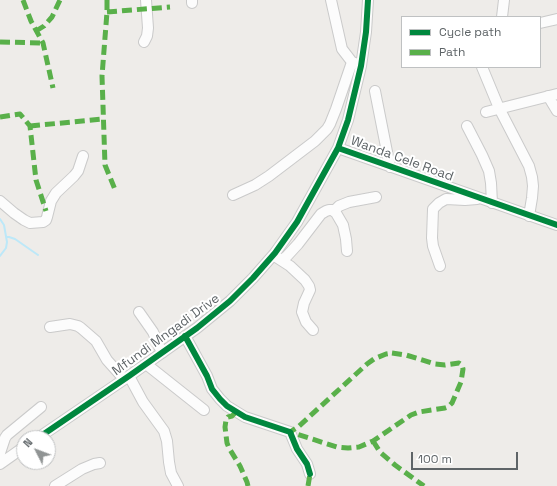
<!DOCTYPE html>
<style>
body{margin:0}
#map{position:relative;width:557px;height:486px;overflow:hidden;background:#eeece9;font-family:"Space Grotesk",sans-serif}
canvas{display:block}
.legend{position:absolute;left:401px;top:16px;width:140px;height:52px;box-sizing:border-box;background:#fff;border:1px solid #bfc1c2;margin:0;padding:5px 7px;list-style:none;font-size:12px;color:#5e6467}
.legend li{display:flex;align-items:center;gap:8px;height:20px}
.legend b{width:20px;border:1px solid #bfc1c2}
.north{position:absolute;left:16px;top:430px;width:40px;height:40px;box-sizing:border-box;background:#fff;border:1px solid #bfc1c2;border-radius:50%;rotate:312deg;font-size:11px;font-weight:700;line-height:16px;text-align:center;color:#5e6467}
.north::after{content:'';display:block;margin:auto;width:14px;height:18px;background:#909494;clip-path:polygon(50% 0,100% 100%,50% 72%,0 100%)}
.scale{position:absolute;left:411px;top:452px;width:107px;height:18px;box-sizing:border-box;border:2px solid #5e6467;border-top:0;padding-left:5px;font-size:12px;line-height:14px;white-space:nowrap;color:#5e6467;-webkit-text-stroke:3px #fff;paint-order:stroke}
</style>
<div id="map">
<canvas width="557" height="486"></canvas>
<ul class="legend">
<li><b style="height:5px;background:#00873e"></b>Cycle path</li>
<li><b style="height:5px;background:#59b04a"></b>Path</li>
</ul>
<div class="north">N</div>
<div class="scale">100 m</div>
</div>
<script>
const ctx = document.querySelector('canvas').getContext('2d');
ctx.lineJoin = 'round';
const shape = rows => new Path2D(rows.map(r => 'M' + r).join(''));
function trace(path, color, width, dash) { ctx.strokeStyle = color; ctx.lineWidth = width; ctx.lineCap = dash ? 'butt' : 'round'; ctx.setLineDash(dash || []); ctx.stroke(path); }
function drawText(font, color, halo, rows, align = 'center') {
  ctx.font = font + ' "Space Grotesk",sans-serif'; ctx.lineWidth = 4; ctx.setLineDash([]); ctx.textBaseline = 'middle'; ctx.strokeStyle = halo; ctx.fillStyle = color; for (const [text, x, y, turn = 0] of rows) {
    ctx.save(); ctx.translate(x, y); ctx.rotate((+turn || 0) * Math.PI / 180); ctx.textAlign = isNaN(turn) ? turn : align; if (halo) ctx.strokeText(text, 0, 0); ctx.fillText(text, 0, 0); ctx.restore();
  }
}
trace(shape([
 [0,219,4,225,7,242,6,248,0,256],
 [6,237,9,237,15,239,38,255]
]), '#bde8f8', 2);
const minor = shape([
 [192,0,192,3],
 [331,0,342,49,352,62,357,64],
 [502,17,504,0],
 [540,23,557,19],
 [144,42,147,36,148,28,146,0],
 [482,67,499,108,529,166,532,177,533,186,532,198,529,216],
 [375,91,390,167],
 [548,96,557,111],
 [486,112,557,94],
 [467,126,482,155,489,171,491,183,492,203],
 [338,148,557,225],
 [233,195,255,185,269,176,315,141,327,129,330,124,336,109,352,62],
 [0,201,14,213,24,220,30,223,43,222,46,220,47,217,51,201,56,193,74,176,78,171,83,156],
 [334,211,339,206,349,202,376,197],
 [276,257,290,266,305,280,309,286,310,290,304,303,302,312,306,322,313,330],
 [282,260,287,256,298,244,321,214,326,211,329,210,332,210,336,213,343,225,346,239,347,251],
 [440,266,433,246,432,238,433,209,439,203,446,199,465,200,477,199],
 [139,312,153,332,162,353],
 [50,327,70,324,78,326,81,328,96,341,107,360,124,379],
 [185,336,207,376,212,389,220,399,227,406,245,417,290,432,297,449,307,464,310,474],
 [146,364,204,410],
 [129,376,143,402,164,431,167,441,169,462,171,473,178,486],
 [38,438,129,376,197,328,230,301,253,278,275,253,297,222,338,148,348,120,361,66,366,32,368,0],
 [0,453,5,438,7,435,41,407],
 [0,464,24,447],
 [55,486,82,469,94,464,100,463]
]);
trace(minor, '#cacaca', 12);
trace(minor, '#fcfcfc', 10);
trace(shape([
 [23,0,31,21,43,43,53,88],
 [107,0,107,12,102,76,105,165,116,192],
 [107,12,170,7],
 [36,31,44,26,52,17,60,0],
 [0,42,43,43],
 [0,117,20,114,30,126,36,180,46,211],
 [30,126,103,119],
 [392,353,406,355,435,364,445,365,459,363,462,365,463,369,461,382,452,403,448,407,445,408,419,412,411,415,373,441,359,447,348,448,337,447,290,432,298,427,367,364,374,359,386,354,392,353],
 [236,412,232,416,228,417,226,420,225,427,227,443,229,448,240,466,247,482,248,486],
 [373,441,380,452,395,465,424,486],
 [308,486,310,474]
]), '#59b04a', 5, [10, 5]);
trace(shape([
 [338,148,557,225],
 [185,336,207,376,212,389,220,399,227,406,245,417,290,432,297,449,307,464,310,474],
 [38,438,129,376,197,328,230,301,253,278,275,253,297,222,338,148,348,120,361,66,366,32,368,0]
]), '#00873e', 6);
drawText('13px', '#5e6467', '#fff', [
 ["Wanda Cele Road",402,159,20],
 ["Mfundi Mngadi Drive",166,335,-36]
]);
</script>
